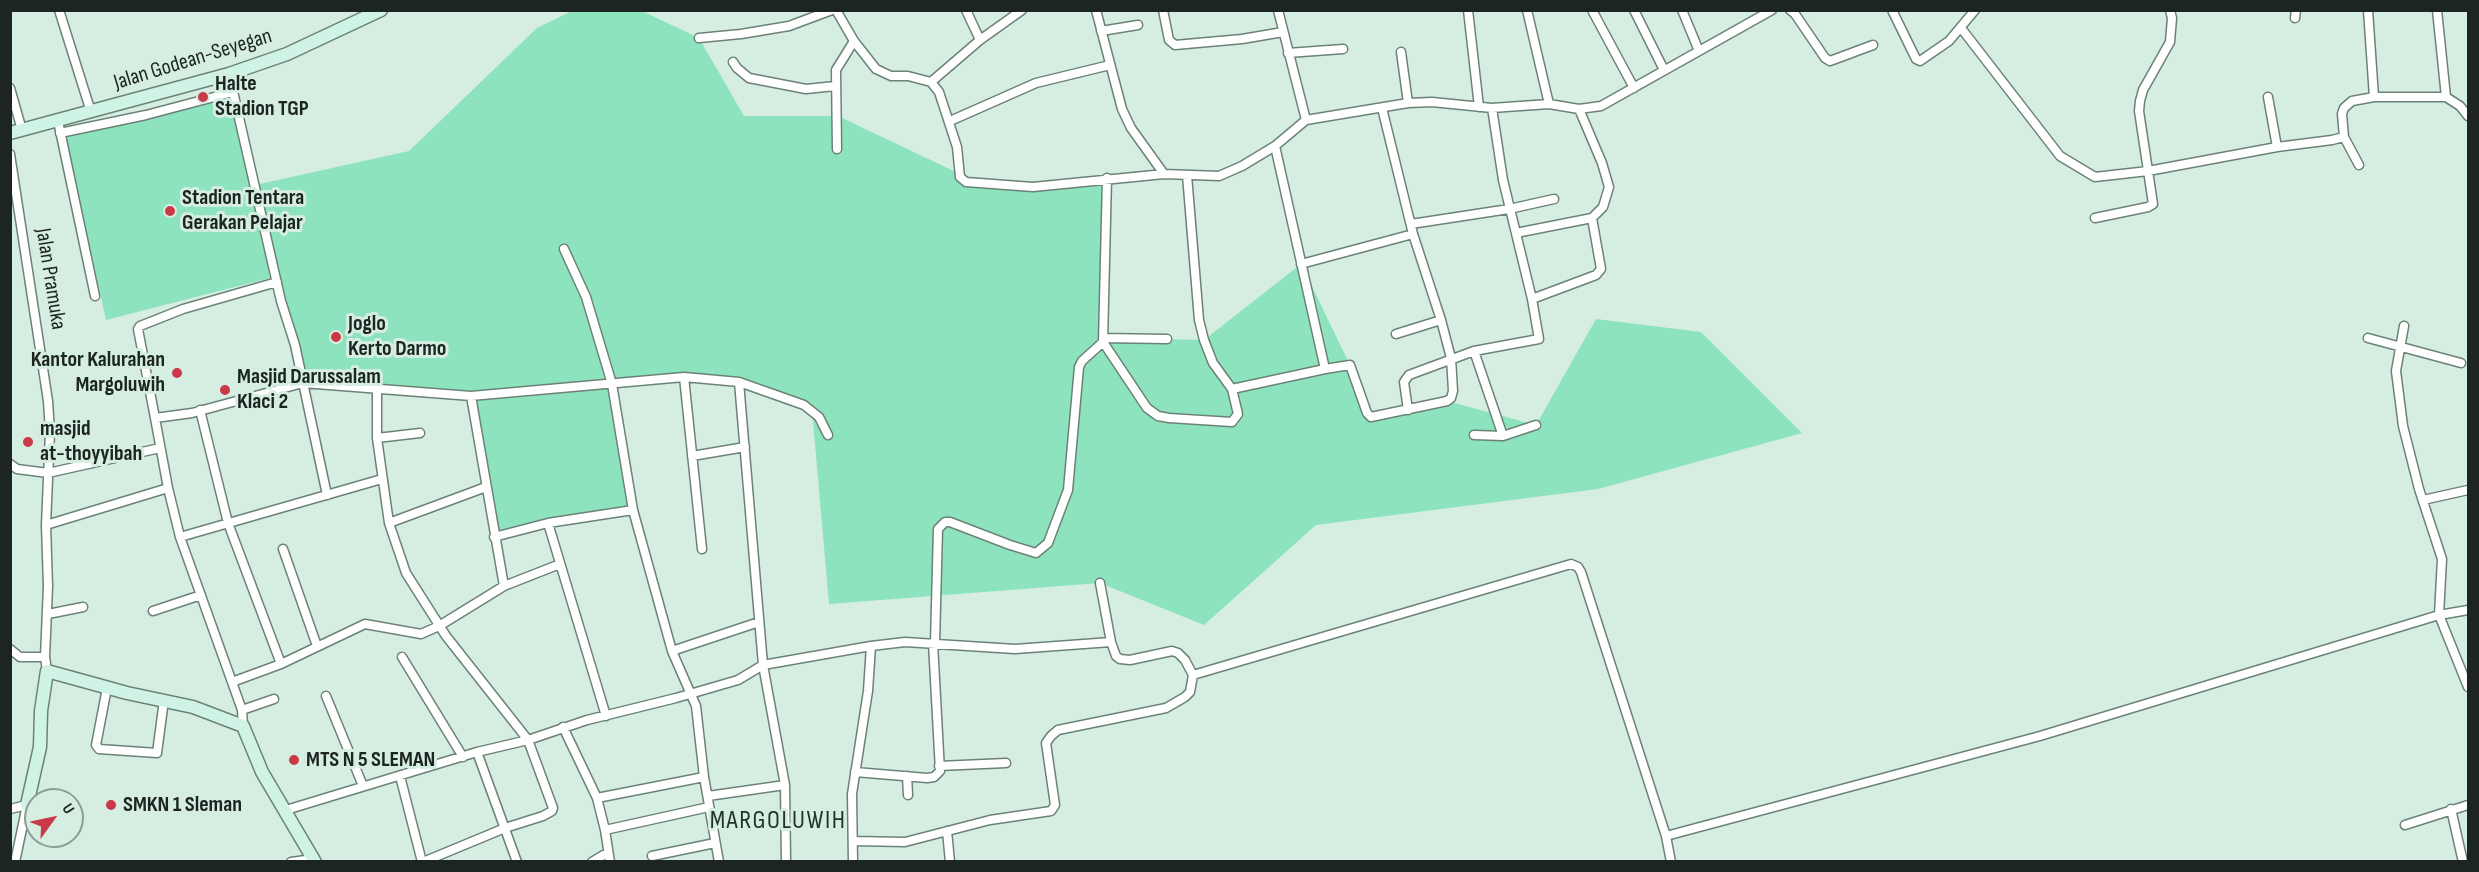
<!DOCTYPE html>
<style>
body{margin:0}
#map{position:relative;width:2479px;height:872px;overflow:hidden;background:#d6ede1;font-family:"Sofia Sans Condensed",sans-serif}
canvas{display:block}
.frame{position:absolute;inset:0;border:12px solid #1c2521;pointer-events:none}
.north{position:absolute;left:24px;top:788px;width:60px;height:60px;box-sizing:border-box;background:#d6ede1;border:2px solid #8c9d94;border-radius:50%;rotate:57deg;font-size:16px;font-weight:700;line-height:24px;text-align:center;color:#1c2521}
.north::after{content:'';display:block;margin:auto;width:21px;height:27px;background:#ca3948;clip-path:polygon(50% 0,100% 100%,50% 72%,0 100%)}
</style>
<div id="map">
<canvas width="2479" height="872"></canvas>
<div class="frame"></div>
<div class="north">U</div>
</div>
<script>
const ctx = document.querySelector('canvas').getContext('2d');
ctx.lineJoin = 'round';
function fill(path, color) { ctx.fillStyle = color; ctx.fill(path, 'evenodd'); }
const shape = rows => new Path2D(rows.map(r => 'M' + r).join(''));
function trace(path, color, width, dash) { ctx.strokeStyle = color; ctx.lineWidth = width; ctx.lineCap = dash ? 'butt' : 'round'; ctx.setLineDash(dash || []); ctx.stroke(path); }
function drawText(font, color, halo, rows, align = 'center') {
  ctx.font = font + ' "Sofia Sans Condensed",sans-serif'; ctx.lineWidth = 6; ctx.setLineDash([]); ctx.textBaseline = 'middle'; ctx.strokeStyle = halo; ctx.fillStyle = color; for (const [text, x, y, turn = 0] of rows) {
    ctx.save(); ctx.translate(x, y); ctx.rotate((+turn || 0) * Math.PI / 180); ctx.textAlign = isNaN(turn) ? turn : align; if (halo) ctx.strokeText(text, 0, 0); ctx.fillText(text, 0, 0); ctx.restore();
  }
}
fill(shape([
 [572,11,642,11,699,38,744,116,838,116,981,184,1107,178,1104,338,1204,340,1301,264,1350,365,1367,413,1447,401,1536,425,1596,319,1701,332,1802,433,1598,489,1316,525,1204,625,1100,583,829,604,812,410,739,382,684,377,612,384,635,513,494,537,471,396,303,383,255,185,409,151,537,28],
 [233,92,270,278,106,320,65,132]
]), '#8de3bd');
const street = shape([
 [59,10,91,112],
 [836,10,854,41,876,69,891,76,908,76,931,82,939,92,957,147,960,177,966,182,1033,187,1164,174,1219,176,1242,166,1275,146,1306,120],
 [966,10,980,40],
 [1096,10,1122,109,1131,128,1164,174],
 [1163,10,1169,40,1175,45,1242,39,1283,32],
 [1278,10,1306,120,1408,103,1432,102,1492,108,1549,104,1579,109,1601,106,1772,10],
 [1468,10,1479,107],
 [1527,10,1549,104],
 [1592,10,1634,88],
 [1634,10,1664,70],
 [1682,10,1699,51],
 [1790,10,1795,14,1825,58,1830,61,1873,45],
 [1892,10,1916,59,1920,61,1949,41,1975,10],
 [2368,10,2374,97],
 [2437,10,2446,97,2460,106,2468,116],
 [2295,18,2296,10],
 [1961,28,2060,156,2095,177,2148,171,2277,147,2332,140,2344,137,2342,114,2344,108,2352,101,2374,97,2446,97],
 [1101,31,1138,25],
 [699,38,741,34,789,26,832,10],
 [1401,52,1408,103],
 [1288,53,1343,49],
 [733,62,737,68,749,78,806,89,835,86],
 [229,74,281,301,295,345,327,495],
 [931,82,980,40,1022,10],
 [10,88,22,130],
 [2268,97,2277,147],
 [58,121,95,296],
 [950,121,1036,83,1110,65],
 [60,133,146,115,233,92],
 [2344,137,2359,165],
 [1275,146,1325,369,1350,365,1367,413,1371,417,1447,401,1451,398,1453,391,1451,358,1441,320,1413,234,1382,108],
 [837,149,836,70,854,41],
 [10,154,48,401,50,432,46,525,48,586,45,657,47,671],
 [1187,175,1199,320,1204,340,1213,363,1232,389],
 [2095,218,2148,207,2153,204,2139,111,2140,101,2143,90,2170,42,2172,18,2170,10],
 [1411,224,1509,209,1554,199],
 [1516,233,1592,218],
 [564,249,586,297,612,384,633,510],
 [1301,264,1413,234],
 [1532,299,1596,275,1601,269,1592,218,1603,207,1609,187,1602,163,1579,109],
 [2404,326,2396,371,2403,426,2419,489,2442,559,2439,615,2468,687],
 [1396,334,1441,320],
 [1103,338,1167,339],
 [2368,338,2461,363],
 [1103,342,1107,178],
 [1474,351,1503,436],
 [684,377,702,549],
 [739,382,804,405,819,417,828,435],
 [377,388,377,438,389,523,406,573,446,636,528,740,553,808,552,811,543,816,505,828,423,862],
 [471,396,504,586],
 [200,410,228,523,281,664],
 [1408,410,1404,382,1409,375,1474,351,1539,339,1532,299,1503,180,1492,108],
 [155,418,138,329,140,326,183,309,277,282],
 [1474,435,1503,436,1536,425],
 [377,438,420,433],
 [692,456,745,447],
 [10,464,17,469,48,473,160,448],
 [2423,500,2468,490],
 [389,523,486,487],
 [548,523,606,716],
 [46,525,168,488],
 [180,537,382,479],
 [494,537,548,523,633,510,672,651,696,706,704,777,719,862],
 [283,549,317,646],
 [1100,583,1111,642],
 [153,611,201,595],
 [48,614,83,607],
 [935,643,938,529,945,522,950,522,1010,545,1036,553,1048,543,1068,490,1079,367,1082,361,1103,342,1147,408,1158,416,1169,418,1232,422,1238,414,1232,389,1325,369],
 [871,646,905,642,1015,649,1111,642,1116,656,1120,659,1130,660,1172,651,1178,653,1185,660,1193,675],
 [10,649,20,657,45,657],
 [672,651,759,622],
 [402,657,463,757],
 [232,682,281,664,365,624,421,634,439,626,504,586,560,564],
 [107,688,96,745,99,749,157,753,164,700],
 [326,696,363,786],
 [242,710,274,699],
 [243,726,242,710,180,537,168,488,155,418,192,413,303,383,471,396,684,377,739,382,763,665,785,785,786,862],
 [563,727,597,798,605,830,610,862],
 [477,752,517,862],
 [939,766,1006,763],
 [855,772,927,778,934,777,940,771,933,643],
 [400,776,422,862],
 [907,776,908,795],
 [708,796,785,785],
 [597,798,704,777],
 [10,809,27,805,15,862],
 [2451,809,2463,862],
 [286,810,477,752,528,740,587,720,676,698,738,680,763,665,871,646,868,691,852,794,853,862],
 [2405,825,2468,805],
 [605,830,709,807],
 [947,831,950,862],
 [1666,836,2040,736,2439,615,2468,610],
 [854,841,905,842,990,820,1051,811,1055,805,1046,743,1051,736,1058,730,1166,708,1185,697,1190,692,1193,675,1571,564,1578,567,1581,572,1666,836,1671,862],
 [652,856,715,843],
 [291,862,313,859],
 [592,862,607,853]
]);
const secondary = shape([
 [10,133,229,74,287,54,381,10],
 [27,805,40,747,41,711,47,671,127,693,193,707,243,726,262,772,315,862]
]);
trace(street, '#6c8277', 11);
trace(secondary, '#6c8277', 15);
trace(street, '#fff', 8);
trace(secondary, '#cff4e6', 12);
for (const [x, y, r, color] of [
 [203,97,6,"#ca3948"],
 [170,211,6,"#ca3948"],
 [336,337,6,"#ca3948"],
 [177,373,6,"#ca3948"],
 [225,390,6,"#ca3948"],
 [28,442,6,"#ca3948"],
 [294,760,6,"#ca3948"],
 [111,805,6,"#ca3948"]
]) { const dot = new Path2D(); dot.arc(x, y, r, 0, 2 * Math.PI); ctx.fillStyle = color; ctx.fill(dot); trace(dot, '#d6ede1', 2); }
drawText('22px', '#1c2521', '#d6ede1', [
 ["Jalan Godean-Seyegan",193,60,-17],
 ["Jalan Pramuka",50,279,81]
]);
drawText('bold 22px', '#1c2521', '#d6ede1', [
 ["Halte",215,84],
 ["Stadion TGP",215,109],
 ["Stadion Tentara",182,198],
 ["Gerakan Pelajar",182,223],
 ["Joglo",348,324],
 ["Kerto Darmo",348,349],
 ["Kantor Kalurahan",165,360,"right"],
 ["Margoluwih",165,385,"right"],
 ["Masjid Darussalam",237,377],
 ["Klaci 2",237,402],
 ["masjid",40,429],
 ["at-thoyyibah",40,454],
 ["MTS N 5 SLEMAN",306,760],
 ["SMKN 1 Sleman",123,805]
], 'left');
ctx.letterSpacing = '1.5px';
drawText('26px', '#21342b', '#d6ede1', [
 ["MARGOLUWIH",778,821]
]);
ctx.letterSpacing = '0px';
</script>
